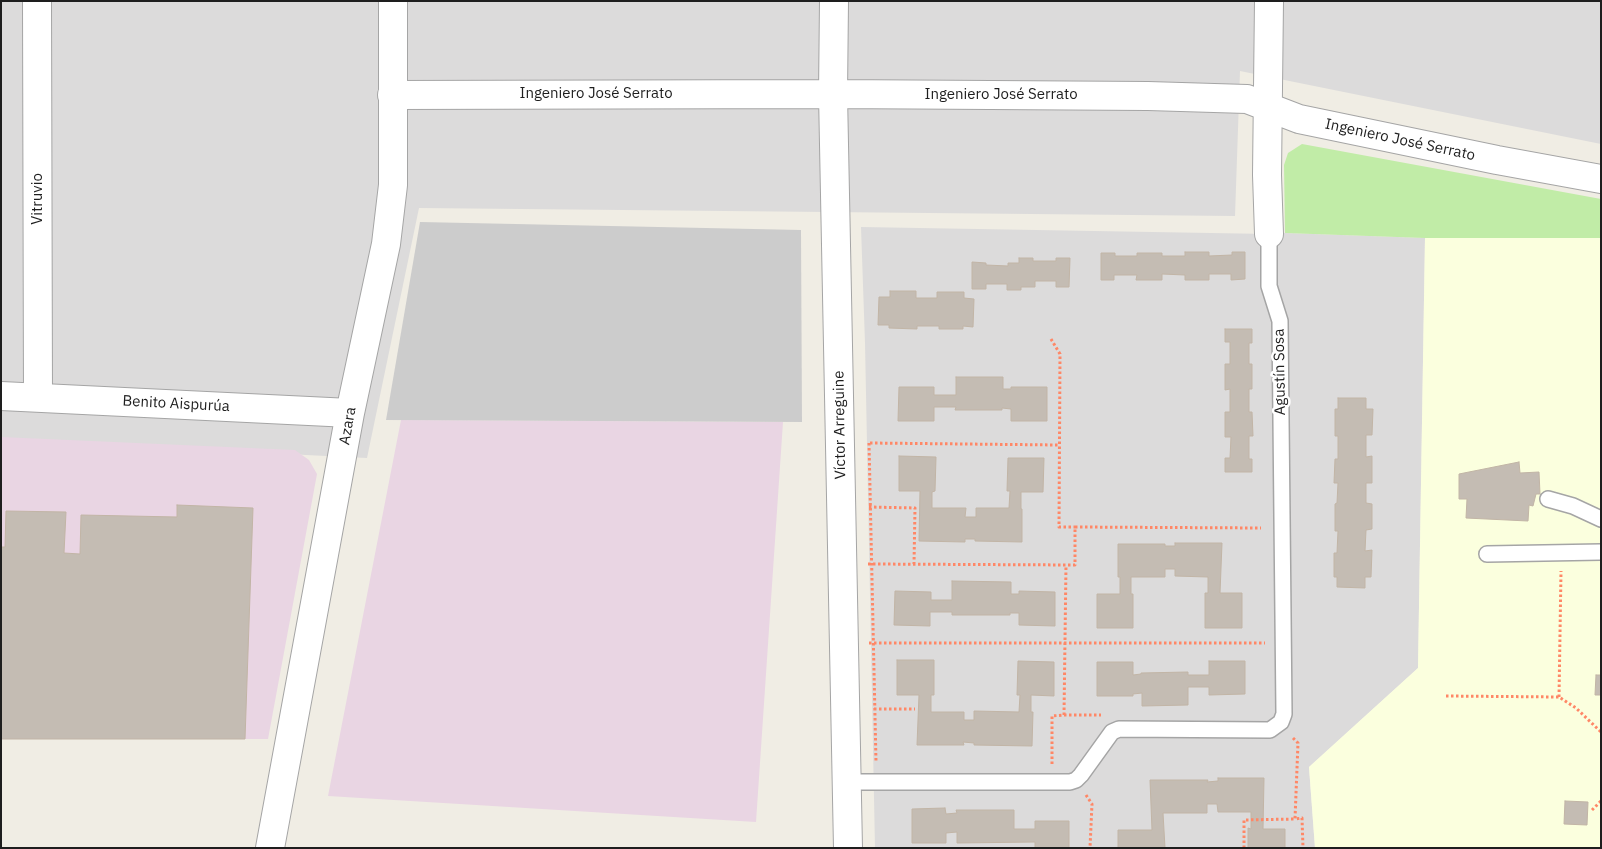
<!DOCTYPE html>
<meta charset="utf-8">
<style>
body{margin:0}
#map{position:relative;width:1602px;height:849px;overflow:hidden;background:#f0ede4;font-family:"IBM Plex Sans",sans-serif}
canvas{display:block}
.frame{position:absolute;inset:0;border:2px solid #1e1e1e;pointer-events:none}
</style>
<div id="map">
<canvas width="1602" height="849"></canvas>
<div class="frame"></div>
</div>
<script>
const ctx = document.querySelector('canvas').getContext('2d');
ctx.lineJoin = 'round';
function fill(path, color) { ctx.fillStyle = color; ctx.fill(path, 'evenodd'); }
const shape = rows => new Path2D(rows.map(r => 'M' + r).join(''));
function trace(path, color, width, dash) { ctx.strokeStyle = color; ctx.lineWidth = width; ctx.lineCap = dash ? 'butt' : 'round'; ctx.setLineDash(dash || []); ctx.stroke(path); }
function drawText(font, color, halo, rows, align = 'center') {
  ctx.font = font + ' "IBM Plex Sans",sans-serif'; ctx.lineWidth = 5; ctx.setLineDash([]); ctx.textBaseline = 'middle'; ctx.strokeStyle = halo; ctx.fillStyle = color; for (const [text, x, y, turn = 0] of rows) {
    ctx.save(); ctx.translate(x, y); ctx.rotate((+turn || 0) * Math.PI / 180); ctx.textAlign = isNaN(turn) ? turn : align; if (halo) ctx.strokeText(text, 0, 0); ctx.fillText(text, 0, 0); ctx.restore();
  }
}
fill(shape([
 [1,1,1601,1,1601,144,1240,71,1235,216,419,208,367,458,1,440],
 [861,227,1269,234,1285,233,1425,238,1418,668,1309,767,1315,848,875,848,865,343]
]), '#dcdbdb');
fill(shape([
 [401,420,783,422,756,822,328,796],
 [1,437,295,450,309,460,317,474,268,739,1,739]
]), '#e9d5e3');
fill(shape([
 [1425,238,1601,238,1601,848,1315,848,1309,767,1418,668]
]), '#fbffde');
fill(shape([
 [420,222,801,230,802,422,386,420]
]), '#ccc');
fill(shape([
 [1302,144,1601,199,1601,238,1425,238,1285,233,1284,165,1288,153]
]), '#c1eca7');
const building = shape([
 [1185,252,1209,252,1209,256,1232,255,1232,252,1245,252,1245,279,1231,280,1231,274,1209,274,1209,280,1185,280,1185,275,1162,274,1162,280,1136,280,1137,275,1114,275,1114,280,1101,280,1101,253,1115,253,1115,256,1137,256,1137,253,1162,253,1162,256,1185,256,1185,252],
 [1019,258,1033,258,1033,261,1056,261,1056,258,1070,258,1069,287,1056,287,1056,281,1035,281,1035,287,1021,287,1021,290,1007,290,1007,284,986,284,986,289,972,289,972,262,986,263,986,265,1008,266,1008,263,1019,263,1019,258],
 [890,291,916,291,916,298,937,298,937,292,964,292,964,298,974,299,973,327,963,326,963,329,939,329,939,326,917,326,917,329,889,328,889,325,878,325,879,297,890,297,890,291],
 [1225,329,1252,329,1252,343,1249,343,1249,364,1252,364,1252,389,1249,389,1249,412,1252,412,1253,436,1249,436,1249,459,1252,459,1252,472,1225,472,1225,458,1230,458,1231,437,1225,437,1225,412,1230,412,1230,389,1225,390,1225,364,1230,364,1230,342,1225,342,1225,329],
 [956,377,1003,377,1003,389,1011,389,1011,387,1047,387,1047,421,1011,421,1011,409,1002,408,1002,410,955,410,956,407,934,407,934,421,898,421,899,387,934,387,934,395,956,395,956,377],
 [1338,398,1366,398,1366,409,1373,409,1372,435,1366,435,1366,457,1372,456,1372,483,1366,483,1366,503,1372,504,1372,529,1366,530,1365,551,1372,550,1371,577,1365,577,1365,588,1337,587,1337,577,1334,577,1334,553,1337,553,1338,531,1335,531,1335,504,1337,503,1338,483,1334,483,1335,459,1338,459,1338,436,1335,436,1335,409,1338,409,1338,398],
 [899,456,936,457,935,491,932,492,932,508,966,508,965,517,976,517,976,508,1009,508,1010,491,1007,491,1008,458,1044,458,1043,492,1021,492,1021,509,1022,509,1022,542,975,541,975,539,965,539,965,542,919,541,920,491,899,491,899,456],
 [1519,462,1520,473,1539,472,1540,494,1536,494,1533,506,1529,505,1528,521,1466,518,1467,499,1459,499,1459,474,1519,462],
 [177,505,253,508,245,739,1,739,1,547,5,547,6,511,66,512,64,553,80,554,81,515,177,517,177,505],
 [1175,543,1222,543,1220,593,1242,593,1242,628,1205,628,1205,593,1208,593,1208,577,1175,576,1175,569,1165,569,1165,577,1131,577,1131,594,1133,594,1133,628,1097,628,1097,594,1120,594,1120,577,1118,577,1118,544,1165,544,1165,546,1175,546,1175,543],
 [952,581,1011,582,1011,594,1019,594,1019,591,1055,592,1055,626,1019,625,1019,613,1010,613,1010,615,952,615,952,612,930,612,930,626,894,625,895,591,931,592,931,600,952,600,952,581],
 [897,660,934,660,934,695,931,695,931,712,964,712,964,720,974,720,974,711,1019,712,1020,695,1017,695,1018,661,1054,662,1054,696,1031,695,1031,712,1033,712,1032,746,974,745,974,743,963,742,964,745,917,745,919,695,897,695,897,660],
 [1209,661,1245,661,1245,694,1209,695,1209,687,1188,687,1188,705,1142,706,1142,693,1133,694,1133,696,1097,696,1097,662,1133,662,1133,675,1141,674,1141,673,1188,672,1188,675,1209,675,1209,661],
 [1596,675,1601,675,1601,695,1595,695,1596,675],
 [1218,778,1264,778,1263,829,1285,829,1285,848,1248,848,1248,828,1251,829,1251,812,1218,812,1217,804,1207,804,1207,813,1163,813,1165,848,1118,848,1118,830,1152,830,1150,780,1208,780,1207,782,1218,781,1218,778],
 [1565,801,1588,802,1587,825,1564,824,1565,801],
 [945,808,946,814,957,813,956,810,1014,810,1014,829,1035,829,1035,821,1069,821,1069,848,1035,848,1035,842,957,843,957,832,946,833,946,843,912,843,912,809,945,808]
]);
fill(building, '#c4bcb3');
trace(building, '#c2b5a6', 1);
const lane = shape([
 [1548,499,1573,506,1601,519],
 [1487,554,1601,552],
 [847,782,1070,782,1076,780,1081,775,1112,732,1119,729,1270,730,1281,722,1284,714,1280,321,1269,286,1269,234]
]);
const street = shape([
 [37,1,38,397],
 [834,1,833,94,848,848],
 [1269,1,1267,175,1269,234],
 [392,95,833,94,1148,96,1247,99,1299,119,1497,160,1601,179],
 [1,396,350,413],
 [270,848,350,413,386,244,393,185,393,1]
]);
trace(lane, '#a5a5a5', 18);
trace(street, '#a5a5a5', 30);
trace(shape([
 [1051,339,1060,354,1059,527,1075,527],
 [869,443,876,762],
 [870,443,1059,445],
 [869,507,915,508,914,564],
 [868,564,1075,565,1075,527,1261,528],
 [869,643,1265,643],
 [1446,696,1559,697,1576,708,1601,732],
 [1559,697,1561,571],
 [874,709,915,709],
 [1064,715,1101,715],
 [1293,738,1298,743,1295,819,1302,818,1303,848],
 [1052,764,1052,716,1064,715,1066,565],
 [1086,795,1092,804,1090,848],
 [1592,810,1601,801],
 [1244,848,1244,820,1295,819]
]), '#ff8766', 3, [2.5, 2.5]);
trace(lane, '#fff', 15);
trace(street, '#fff', 28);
drawText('15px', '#1e1e1e', '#fff', [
 ["Ingeniero José Serrato",596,94],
 ["Ingeniero José Serrato",1001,95],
 ["Ingeniero José Serrato",1400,140,12],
 ["Vitruvio",38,199,-90],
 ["Agustín Sosa",1280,372,-91],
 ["Benito Aispurúa",176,404,3],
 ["Víctor Arreguine",840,425,-91],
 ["Azara",348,426,-80]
]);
</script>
